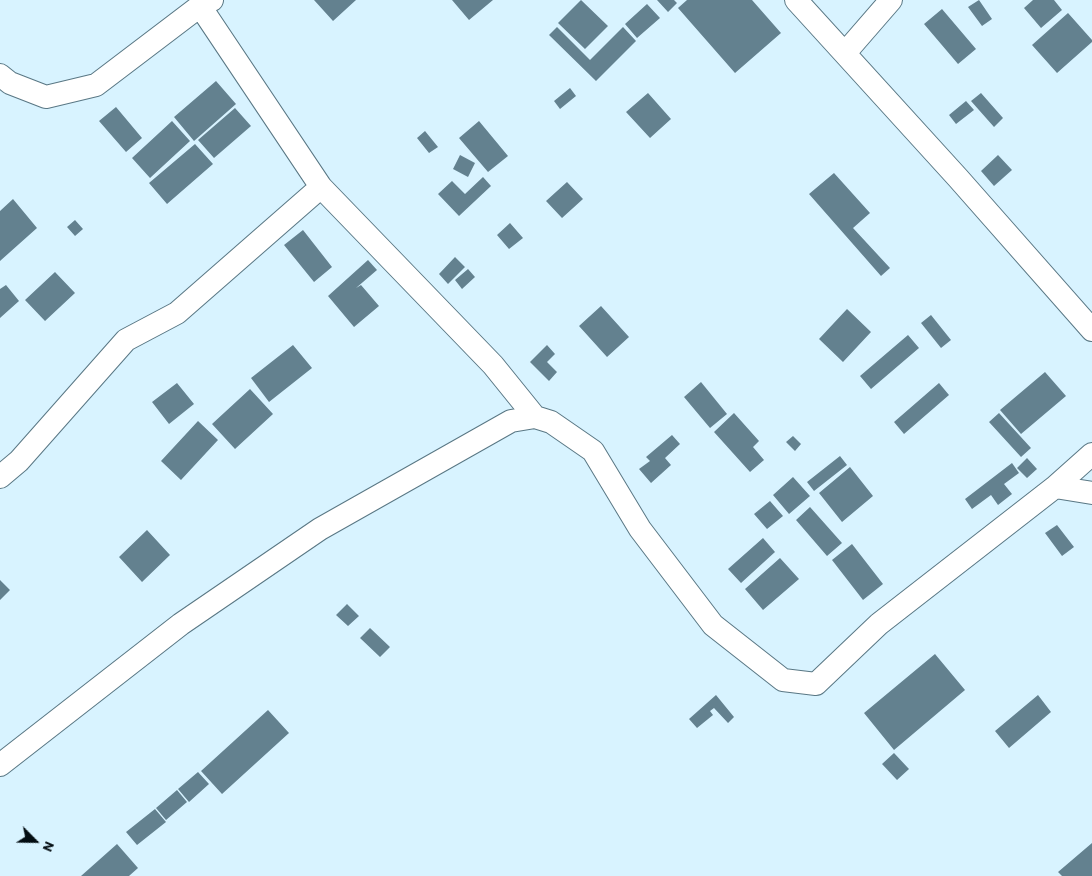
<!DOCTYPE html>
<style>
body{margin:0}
#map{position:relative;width:1092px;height:876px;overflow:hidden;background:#d8f3ff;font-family:Barlow,sans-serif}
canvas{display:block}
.north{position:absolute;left:10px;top:816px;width:50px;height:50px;-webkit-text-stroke:4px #d8f3ff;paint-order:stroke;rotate:113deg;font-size:14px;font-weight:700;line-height:20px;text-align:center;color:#030d12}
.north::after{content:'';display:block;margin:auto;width:18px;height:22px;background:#030d12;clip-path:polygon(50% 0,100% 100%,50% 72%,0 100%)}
</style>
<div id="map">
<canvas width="1092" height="876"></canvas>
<div class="north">N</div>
</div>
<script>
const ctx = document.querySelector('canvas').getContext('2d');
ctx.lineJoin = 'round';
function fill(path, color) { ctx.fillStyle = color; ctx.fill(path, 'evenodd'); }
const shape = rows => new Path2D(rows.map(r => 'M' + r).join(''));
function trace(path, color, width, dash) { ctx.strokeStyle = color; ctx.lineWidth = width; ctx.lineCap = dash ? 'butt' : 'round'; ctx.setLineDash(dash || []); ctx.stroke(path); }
fill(shape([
 [314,0,356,0,333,21],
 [452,0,493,0,469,20],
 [581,0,608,26,585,49,558,23],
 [657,0,674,0,677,3,668,12],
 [687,0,752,0,781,33,735,73,678,8],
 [979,0,992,19,982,26,968,7],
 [1033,0,1054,0,1062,10,1041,28,1024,8],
 [647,4,660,18,637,38,625,24],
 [942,9,976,49,958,64,924,24],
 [1068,13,1092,40,1092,42,1057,73,1032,45],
 [557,27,590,60,623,27,636,41,596,81,549,35],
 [216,81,236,104,194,141,174,117],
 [570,88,576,96,560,109,554,101],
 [648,93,671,119,650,138,626,112],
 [981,93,1003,118,994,127,971,101],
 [966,101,974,110,956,124,949,115],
 [116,107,142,138,126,152,99,121],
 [235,108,251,126,214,158,198,140],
 [172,121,190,141,150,178,132,158],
 [479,121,508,156,488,172,459,138],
 [425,131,438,147,429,153,417,138],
 [195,144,213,164,167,204,149,183],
 [460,155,475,163,468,177,453,169],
 [998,155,1012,170,994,186,981,171],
 [834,173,870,213,853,228,890,268,881,276,809,194],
 [483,177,491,186,459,216,438,194,452,181,465,194],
 [567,182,583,199,562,218,546,201],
 [13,199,37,228,0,261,0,211],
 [75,220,83,229,75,236,67,227],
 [510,223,523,238,509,249,497,235],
 [303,230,332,267,314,282,284,245],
 [455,257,465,267,448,284,439,274],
 [368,260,377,270,356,288,361,285,379,306,354,327,328,296],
 [468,269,475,277,462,289,455,280],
 [55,272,75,293,45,321,25,300],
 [6,285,19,301,0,318,0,289],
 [601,306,629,337,607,357,579,326],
 [847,309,871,332,843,362,819,339],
 [931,315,951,340,941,348,921,323],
 [908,335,919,348,871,389,860,376],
 [293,345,312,368,269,402,251,378],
 [547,345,555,354,547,362,557,372,549,381,530,362],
 [1045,372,1066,396,1021,434,1000,410],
 [701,382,727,414,710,428,684,397],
 [177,383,194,404,169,424,152,402],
 [939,383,949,395,904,434,894,422],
 [250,389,273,414,235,449,212,424],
 [734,413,759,441,753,447,764,460,750,472,714,432],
 [999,413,1031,448,1021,457,989,422],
 [198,421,218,440,181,480,161,461],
 [672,435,680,444,665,458,671,465,651,483,639,469,650,461,646,457],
 [793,436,801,444,795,451,786,442],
 [840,456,847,465,814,491,807,482],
 [1027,458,1037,469,1027,478,1017,468],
 [1012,463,1019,473,1004,484,1012,494,998,505,991,495,972,509,965,499],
 [850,467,873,496,842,522,819,493],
 [793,477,810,496,789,514,773,495],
 [770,501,783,516,767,529,754,514],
 [810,507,842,543,827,556,796,520],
 [1057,525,1074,547,1062,556,1045,533],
 [147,530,170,555,142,582,119,557],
 [763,538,775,552,741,583,728,569],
 [852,544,883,584,863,600,832,560],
 [780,558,799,579,763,610,745,589],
 [0,580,10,590,0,600],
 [347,604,359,616,348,626,336,615],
 [370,628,390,647,380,657,360,638],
 [935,654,965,690,894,750,864,713],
 [716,695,734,717,728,723,714,708,710,711,713,715,697,728,689,719],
 [1038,695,1051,712,1009,748,995,731],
 [268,710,289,733,222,794,201,771],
 [894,753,909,769,897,780,882,764],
 [198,772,209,784,189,802,178,789],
 [177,790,187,802,166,820,156,808],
 [155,809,166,822,137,845,126,832],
 [1092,843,1092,876,1062,876,1058,872],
 [117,844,138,868,129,876,81,876]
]), '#63818f');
const minor = shape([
 [796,0,958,178,1092,330],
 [200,6,321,187,493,365,535,417],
 [845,53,891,0],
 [0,75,10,83,46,97,96,85,200,6,212,0],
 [0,477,19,461,126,340,177,313,321,187],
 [1055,487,1092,454],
 [0,765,181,624,320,529,511,421,535,417,551,422,593,451,640,529,713,625,783,680,816,684,879,624,1055,487,1092,493]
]);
trace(minor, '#597784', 24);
trace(minor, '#fff', 22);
</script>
